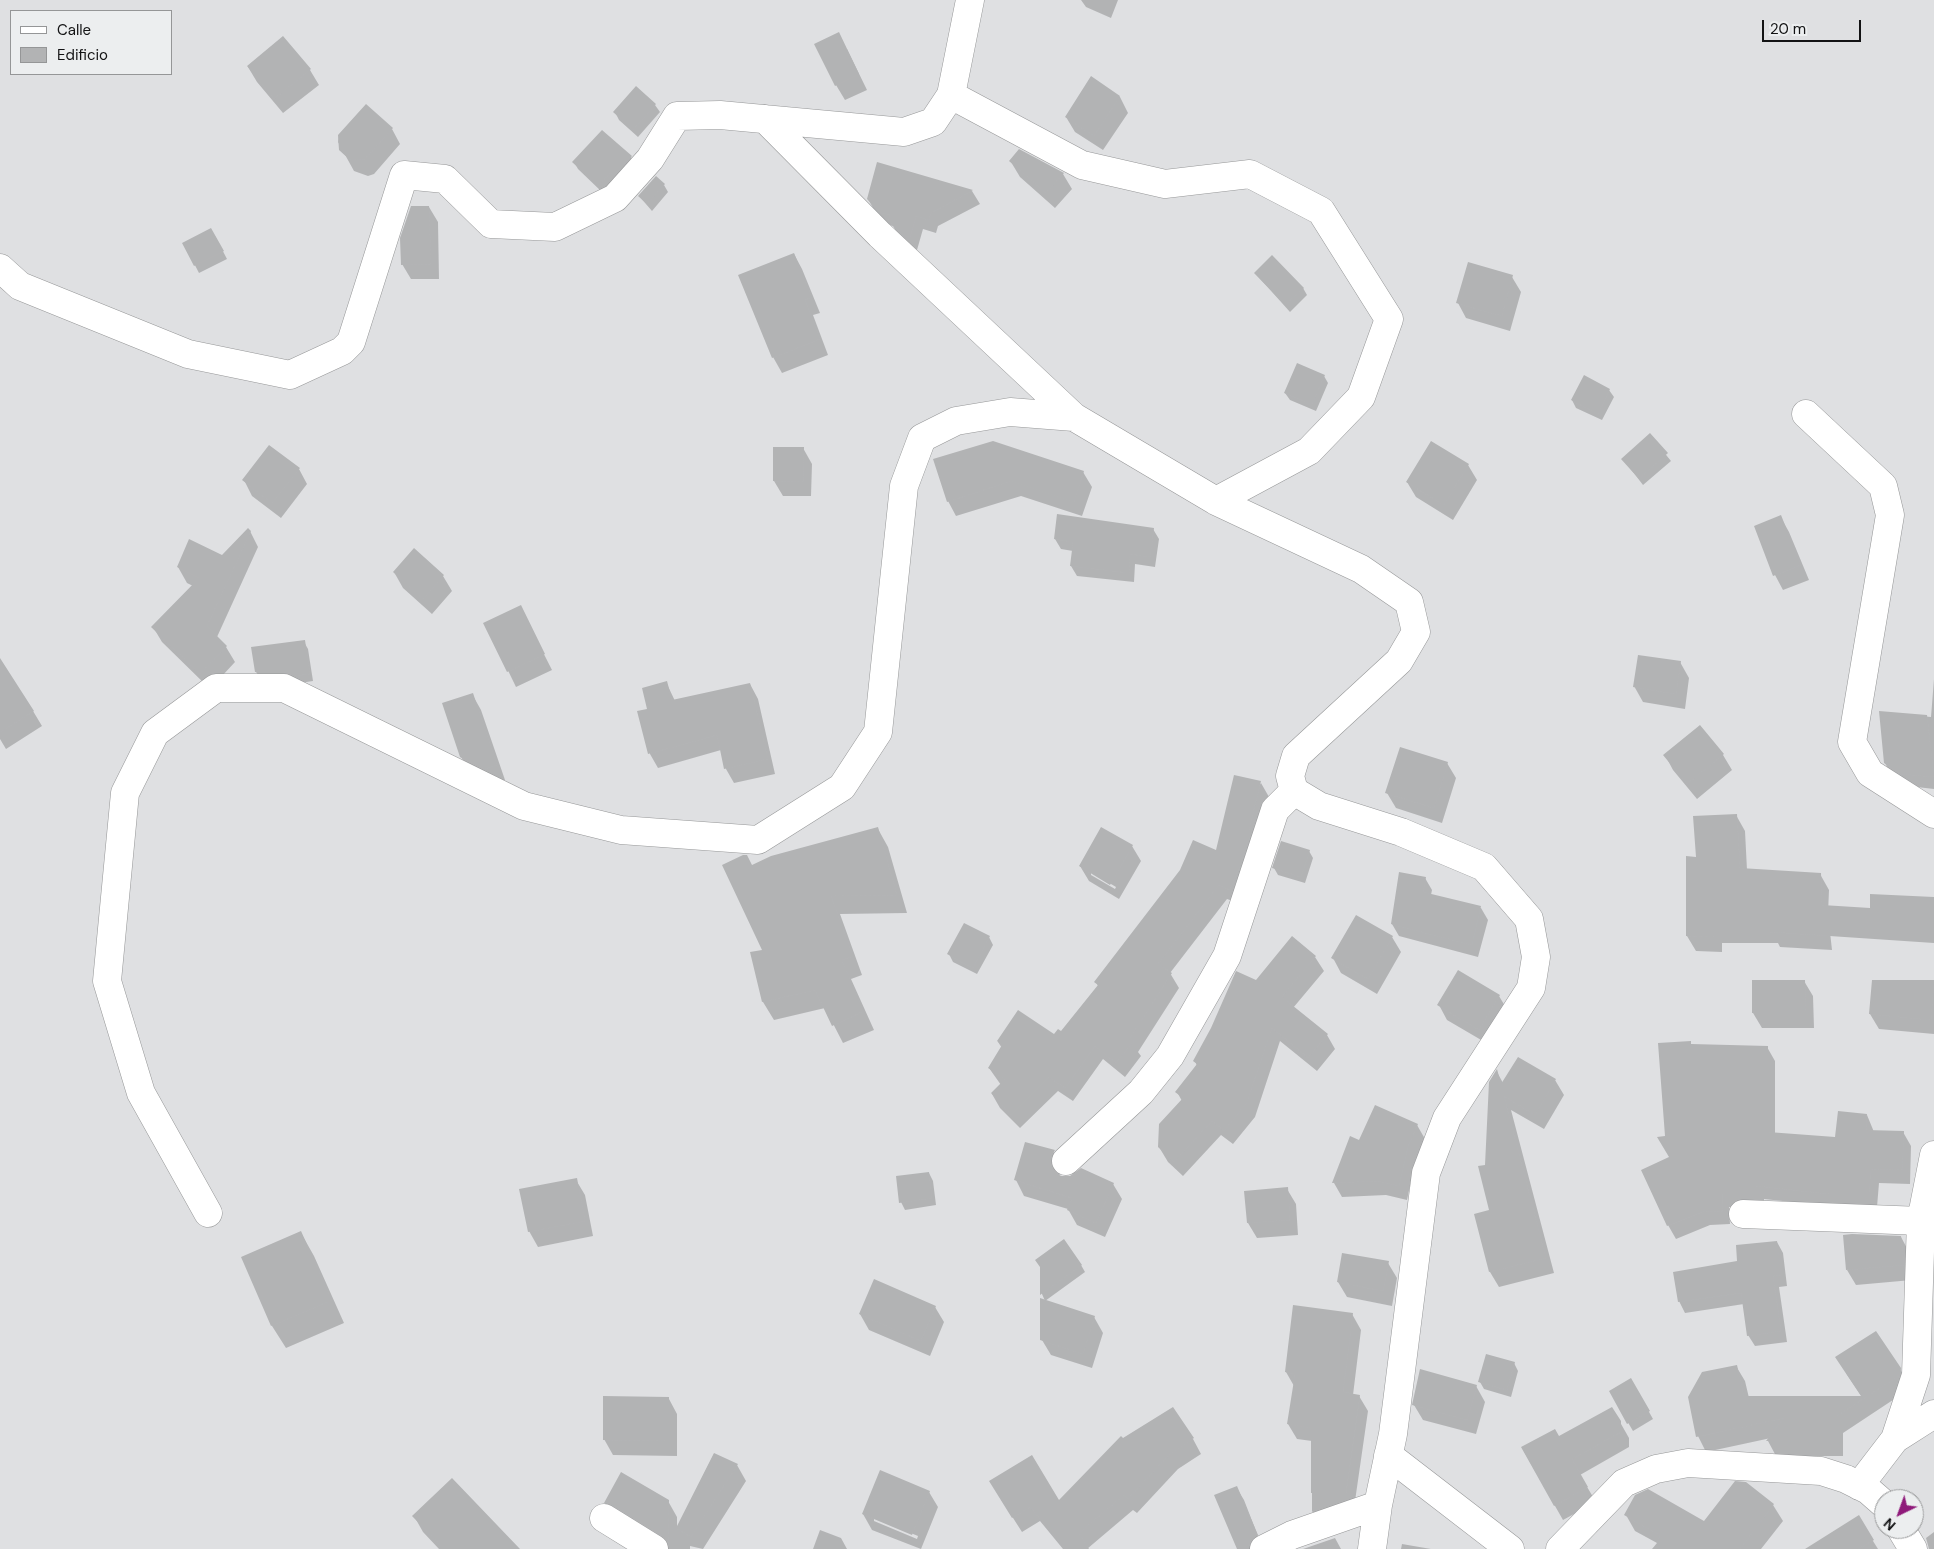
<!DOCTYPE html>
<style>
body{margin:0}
#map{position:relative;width:1934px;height:1549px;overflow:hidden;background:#dfe0e2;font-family:"DM Sans",sans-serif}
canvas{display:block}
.legend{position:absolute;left:10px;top:10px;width:162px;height:65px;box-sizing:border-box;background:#eceeef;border:1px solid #959697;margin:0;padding:6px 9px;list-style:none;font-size:15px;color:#131314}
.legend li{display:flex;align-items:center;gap:10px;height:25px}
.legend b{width:25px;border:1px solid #959697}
.north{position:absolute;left:1874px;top:1489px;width:50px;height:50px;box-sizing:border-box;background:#eceeef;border:1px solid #959697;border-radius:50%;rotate:222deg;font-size:14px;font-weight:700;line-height:20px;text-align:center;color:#131314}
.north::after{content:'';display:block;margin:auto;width:18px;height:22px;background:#8f1a7a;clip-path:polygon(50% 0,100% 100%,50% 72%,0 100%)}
.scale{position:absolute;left:1762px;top:20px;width:99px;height:22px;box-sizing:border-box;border:2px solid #131314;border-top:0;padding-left:6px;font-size:15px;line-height:18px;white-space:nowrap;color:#131314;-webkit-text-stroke:4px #eceeef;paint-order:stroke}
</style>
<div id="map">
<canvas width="1934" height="1549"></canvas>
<ul class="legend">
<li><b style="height:6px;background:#fff"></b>Calle</li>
<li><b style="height:14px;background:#b2b3b4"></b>Edificio</li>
</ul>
<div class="north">N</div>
<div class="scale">20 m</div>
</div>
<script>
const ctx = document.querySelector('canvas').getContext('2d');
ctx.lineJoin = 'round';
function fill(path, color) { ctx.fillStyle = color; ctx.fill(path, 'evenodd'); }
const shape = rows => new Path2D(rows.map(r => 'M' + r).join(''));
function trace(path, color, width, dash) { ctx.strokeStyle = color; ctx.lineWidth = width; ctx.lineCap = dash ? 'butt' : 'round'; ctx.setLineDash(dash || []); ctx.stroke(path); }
fill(shape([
 [1081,0,1118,0,1111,18,1086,7],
 [847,49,867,90,845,100,836,85],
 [248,67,310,70,319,85,283,113,257,82],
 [1091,78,1120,97,1128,113,1103,150,1075,132,1066,117],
 [636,88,655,105,660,112,638,137,619,120,615,112],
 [392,129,400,144,374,174,368,176,354,171,338,142,339,136],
 [1020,151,1063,174,1072,189,1055,208,1020,177,1011,162],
 [631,157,635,164,603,193,578,169,574,162],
 [878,163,972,191,980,204,938,226,936,233,923,229,917,250,912,248,898,235,893,226,888,225,876,213,868,199],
 [664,185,668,192,652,211,639,196],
 [429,207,438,222,439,279,411,279,402,264],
 [215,236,227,259,199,273,184,244],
 [794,254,802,269,820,313,813,315,828,355,782,373,773,357],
 [1255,273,1303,288,1307,295,1290,312],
 [1512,277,1521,292,1510,331,1466,318,1458,303],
 [1324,376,1328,383,1316,411,1290,400,1285,393],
 [1609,390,1614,397,1602,420,1576,408,1572,400],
 [1650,435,1671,461,1643,485,1623,459],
 [803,448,812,464,811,496,783,496,774,481],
 [934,460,1083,472,1092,487,1082,516,1021,496,956,516,948,501],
 [1468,465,1477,480,1453,520,1416,497,1407,482],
 [299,469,307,484,281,518,252,496,244,480],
 [1780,516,1789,532,1809,580,1783,590,1775,575],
 [1153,529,1159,539,1155,567,1135,564,1134,582,1077,576,1071,566,1073,551,1061,549,1055,539],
 [250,531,258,547,217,637,226,647,235,662,210,689,162,642,153,627,193,586,187,583,178,567,222,556],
 [414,550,443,576,452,591,432,614,403,588,394,572],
 [520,607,552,670,516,687,485,623],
 [304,642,308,649,313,681,300,683,261,679,256,672],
 [1680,662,1689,678,1685,709,1643,702,1634,686],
 [0,669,33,711,42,726,6,749,0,739],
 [1934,679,1934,789,1908,786,1892,776,1885,763,1880,712,1931,717],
 [666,682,675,701,750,684,758,699,775,774,734,783,726,769,721,750,658,768,650,754,649,710],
 [472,694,481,710,505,780,494,784,470,772,461,757],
 [1700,727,1723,755,1732,770,1697,799,1673,770,1665,755],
 [1447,763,1456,778,1442,823,1396,808,1387,793],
 [1261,783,1269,797,1238,903,1227,899,1170,973,1179,988,1138,1052,1141,1056,1125,1077,1103,1059,1073,1101,1058,1091,1020,1128,1000,1108,992,1094,1001,1085,989,1068,1002,1048,998,1042,1055,1036,1061,1032,1098,986,1096,982,1216,851],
 [1736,815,1745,831,1747,870,1820,874,1829,890,1828,914,1832,950,1780,947,1778,943,1722,943,1722,952,1696,951,1687,936,1687,858,1697,858],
 [878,829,888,847,907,913,840,914,862,975,851,979,874,1030,843,1043,825,1008,774,1020,763,1002,752,953,764,951,752,866],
 [1132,846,1141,861,1119,899,1089,881,1080,866],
 [1091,872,1116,887,1115,889,1091,875],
 [1309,851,1313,858,1305,883,1278,875,1274,868],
 [1425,878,1432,890,1431,895,1481,908,1488,920,1478,957,1399,936,1392,924],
 [989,937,993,945,977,974,953,962,949,954],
 [1392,937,1401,952,1377,994,1341,973,1333,958],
 [1315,957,1324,971,1293,1008,1327,1035,1335,1049,1317,1071,1280,1041,1255,1117,1233,1144,1221,1135,1183,1176,1168,1162,1159,1147,1182,1101,1177,1092,1197,1066,1195,1061,1257,982],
 [1804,981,1813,996,1814,1028,1762,1028,1753,1013],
 [1934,981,1934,1034,1879,1029,1870,1014],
 [1499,996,1508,1011,1488,1044,1447,1020,1439,1005],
 [1690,1042,1692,1046,1767,1047,1775,1061,1775,1134,1837,1138,1867,1115,1874,1132,1903,1132,1911,1146,1910,1184,1879,1183,1877,1207,1838,1207,1764,1199,1764,1207,1729,1207,1730,1224,1710,1225,1676,1239,1668,1225,1671,1163,1666,1138],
 [1497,1072,1503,1083,1555,1080,1564,1095,1544,1129,1511,1110,1554,1273,1499,1287,1490,1272,1491,1211,1486,1166],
 [1417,1125,1425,1139,1415,1162,1407,1200,1386,1195,1342,1197,1334,1183,1351,1138,1360,1141],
 [1054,1152,1063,1167,1059,1176,1113,1184,1122,1199,1105,1237,1077,1225,1068,1209,1024,1196,1016,1180],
 [929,1173,933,1181,936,1205,905,1210,901,1202],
 [576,1180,585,1195,593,1236,538,1247,529,1231],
 [1287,1189,1296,1204,1298,1235,1257,1238,1248,1223],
 [301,1233,314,1256,344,1323,286,1348,272,1326,243,1258],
 [1901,1237,1909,1252,1912,1280,1856,1285,1847,1270],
 [1777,1242,1783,1253,1787,1286,1779,1287,1787,1342,1755,1346,1748,1335,1744,1304,1685,1313,1679,1301,1739,1262],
 [1388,1263,1397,1278,1392,1306,1347,1297,1338,1282],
 [1081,1265,1085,1272,1045,1301,1042,1294,1042,1268],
 [935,1307,944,1322,930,1356,869,1330,860,1314],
 [1352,1314,1361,1330,1353,1395,1359,1396,1368,1411,1354,1508,1321,1526,1312,1511,1312,1441,1297,1439,1288,1424,1294,1386,1286,1372],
 [1094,1317,1103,1333,1092,1368,1051,1355,1042,1340],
 [1514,1363,1518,1371,1511,1397,1484,1389,1480,1382],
 [1736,1366,1745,1381,1749,1398,1862,1397,1846,1373,1900,1369,1909,1385,1908,1390,1843,1433,1843,1456,1776,1456,1768,1441,1771,1438,1706,1452,1698,1436],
 [1631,1380,1653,1419,1633,1431,1610,1392],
 [1476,1386,1485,1402,1476,1434,1423,1420,1414,1405],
 [669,1399,677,1414,677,1456,613,1455,604,1439],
 [1612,1408,1629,1438,1629,1447,1580,1475,1596,1502,1563,1520,1522,1448,1559,1438],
 [1123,1439,1193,1439,1201,1454,1178,1469,1137,1513,1133,1510,1087,1549,1063,1549,1040,1521,1022,1532,999,1496,1059,1502],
 [714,1454,737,1465,746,1481,703,1549,690,1546,690,1549,668,1549,623,1521,614,1518,605,1503,668,1501,677,1517,677,1528],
 [1236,1487,1244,1500,1263,1549,1237,1549],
 [929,1492,938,1507,921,1549,872,1530,863,1514],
 [874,1518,918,1536,917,1539,874,1521],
 [1773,1505,1783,1521,1761,1549,1652,1549,1657,1543,1635,1531,1626,1515,1705,1522],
 [414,1516,518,1549,439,1549,423,1532],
 [1858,1517,1878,1549,1813,1549],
 [820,1530,841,1538,847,1549,813,1549],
 [1934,1532,1934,1549,1929,1549,1926,1538],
 [1335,1538,1341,1549,1303,1549],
 [1402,1544,1431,1549,1401,1549]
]), '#0003');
fill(shape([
 [839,32,859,74,835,86,814,44],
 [283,36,311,69,274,99,247,66],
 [1091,76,1120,96,1094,136,1065,117],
 [636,86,656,104,633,130,613,112],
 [366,104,393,128,365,159,350,160,339,150,338,135],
 [602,130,632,156,614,176,610,173,598,186,572,162],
 [1019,149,1064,173,1046,193,1009,161],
 [877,162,973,190,931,213,929,220,916,216,910,237,903,235,888,221,890,215,879,212,867,199],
 [656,176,665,184,647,204,638,196],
 [411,206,429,206,431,264,401,265,400,238],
 [211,228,224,251,194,266,182,243],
 [794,253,812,297,805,300,820,339,772,358,738,275],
 [1272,255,1304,288,1285,305,1254,273],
 [1468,262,1513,275,1502,316,1456,303],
 [1297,363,1325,375,1312,404,1284,393],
 [1584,375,1610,389,1598,414,1571,400],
 [1650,433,1668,453,1639,479,1621,459],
 [993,441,1084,471,1074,502,1011,481,947,502,933,459],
 [1431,441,1469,464,1444,505,1406,482],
 [269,445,300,468,272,503,242,480],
 [773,447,804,447,803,482,773,481],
 [1057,514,1154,528,1150,557,1130,554,1129,573,1070,566,1073,542,1054,539],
 [1781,515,1801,565,1773,576,1754,526],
 [248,528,251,531,207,626,227,646,200,674,151,627,199,578,177,567,189,539,222,555],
 [414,548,444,575,423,599,393,572],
 [521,605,545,654,507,672,483,623],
 [305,640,310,674,295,676,284,672,255,672,251,647],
 [1638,655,1681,661,1676,694,1633,687],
 [0,658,34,711,0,732],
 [667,681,672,700,750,683,768,759,724,769,717,735,648,754,637,711,647,709,642,688],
 [473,693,497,765,484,769,460,757,442,703],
 [1879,711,1927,715,1934,777,1900,774,1884,763],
 [1700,725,1724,754,1687,784,1663,755],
 [1400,747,1448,762,1434,808,1385,793],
 [1234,775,1261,781,1249,830,1252,831,1239,869,1230,890,1219,885,1158,964,1172,973,1130,1038,1134,1041,1116,1063,1095,1046,1065,1088,1049,1077,1011,1115,991,1093,1005,1079,988,1068,1002,1045,997,1041,1018,1010,1054,1034,1058,1029,1061,1031,1098,985,1094,982,1180,870,1193,840,1216,850],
 [1737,814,1740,868,1821,873,1822,905,1870,908,1870,894,1934,897,1934,943,1770,932,1770,928,1714,928,1714,937,1686,936,1686,856,1696,857,1693,816],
 [878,827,897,895,831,896,853,956,842,960,864,1011,832,1026,815,990,762,1002,750,952,762,950,722,865,743,855,747,855,752,865,771,856],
 [1101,827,1133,845,1110,885,1079,866],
 [1281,841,1310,850,1301,877,1272,868],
 [1399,872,1426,877,1423,892,1481,906,1472,945,1391,924],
 [1356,915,1393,936,1368,979,1331,958],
 [964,923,990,936,973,968,947,954],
 [1292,936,1316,956,1282,997,1328,1034,1308,1058,1272,1028,1247,1102,1224,1131,1212,1121,1174,1162,1158,1147,1159,1124,1183,1098,1175,1092,1197,1064,1193,1061,1211,1028,1236,971,1256,980],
 [1458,970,1500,995,1479,1030,1437,1005],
 [1752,980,1805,980,1806,1013,1752,1013],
 [1872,980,1934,980,1931,1020,1869,1014],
 [1691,1041,1691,1044,1768,1046,1768,1132,1835,1137,1838,1111,1867,1114,1866,1130,1904,1131,1902,1170,1871,1169,1869,1194,1829,1194,1756,1186,1756,1194,1722,1194,1723,1211,1702,1212,1667,1226,1641,1170,1669,1157,1657,1137,1665,1136,1658,1043],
 [1518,1057,1556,1079,1535,1115,1504,1096,1546,1258,1489,1272,1474,1214,1489,1210,1478,1166,1485,1165,1489,1082,1497,1069,1501,1084],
 [1375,1105,1418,1124,1408,1147,1399,1186,1378,1181,1332,1183,1350,1136,1359,1140],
 [1025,1142,1055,1150,1051,1157,1051,1165,1055,1172,1061,1176,1070,1176,1081,1168,1114,1183,1096,1223,1067,1210,1072,1198,1014,1180],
 [929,1172,932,1198,899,1203,896,1176],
 [577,1178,585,1221,528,1232,519,1189],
 [1288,1187,1290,1220,1247,1223,1244,1191],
 [301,1231,332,1300,271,1326,241,1257],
 [1852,1234,1901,1236,1904,1265,1846,1270,1843,1235],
 [1064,1239,1082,1265,1040,1295,1040,1267,1035,1260],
 [1777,1241,1781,1275,1773,1276,1781,1331,1747,1336,1741,1293,1678,1302,1673,1272,1737,1261,1736,1245],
 [1342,1253,1389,1261,1383,1291,1337,1282],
 [874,1279,936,1306,921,1341,859,1314],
 [1040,1298,1095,1316,1083,1354,1040,1340],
 [1293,1305,1353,1313,1343,1392,1360,1395,1346,1493,1311,1493,1311,1428,1287,1424,1295,1374,1285,1372],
 [1876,1331,1901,1368,1900,1375,1835,1417,1835,1441,1766,1441,1784,1418,1696,1437,1688,1397,1702,1372,1737,1365,1744,1396,1861,1396,1835,1357],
 [1486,1354,1515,1362,1507,1390,1478,1382],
 [1420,1369,1477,1385,1467,1420,1412,1405],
 [1631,1378,1650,1411,1627,1424,1609,1391],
 [603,1396,669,1397,669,1441,603,1440],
 [1173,1407,1194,1438,1170,1454,1128,1499,1124,1495,1079,1533,1089,1549,1065,1549,1030,1507,1012,1518,989,1481,1032,1455,1059,1500,1121,1436,1123,1438],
 [1612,1407,1621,1421,1621,1432,1572,1459,1588,1487,1554,1506,1521,1447,1555,1429,1559,1436],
 [714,1453,738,1464,691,1537,676,1528],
 [880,1470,930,1491,912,1535,862,1514],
 [621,1472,669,1500,668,1544,662,1536,612,1505,604,1503],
 [452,1478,520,1549,444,1549,412,1516],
 [1735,1481,1746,1482,1774,1504,1740,1549,1655,1549,1660,1535,1624,1515,1635,1495,1648,1489,1704,1521],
 [1237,1486,1258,1535,1251,1541,1249,1549,1237,1549,1214,1495],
 [1859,1515,1874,1540,1858,1549,1805,1549]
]), '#b2b3b4');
const minor = shape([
 [951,95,1082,165,1165,184,1250,174,1321,211,1389,319,1361,397,1309,451,1216,501],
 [765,119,880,235,1074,417,1216,501,1361,569,1409,602,1416,632,1399,661,1296,756,1290,776,1294,791,1319,806,1401,832,1484,867,1529,919,1536,957,1531,988,1447,1118,1426,1173,1393,1434,1378,1505,1372,1549],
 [0,268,20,286,188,354,290,375,342,351,351,342,404,175,445,179,491,224,555,227,615,198,650,159,677,116,720,115,904,132,933,122,951,95,970,0],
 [1806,414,1883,486,1890,515,1852,742,1870,773,1934,814],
 [1066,1161,1141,1092,1170,1056,1227,956,1275,810,1294,791],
 [208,1213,141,1093,107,981,125,793,155,733,216,688,284,688,524,806,621,830,758,840,842,787,878,732,904,486,922,438,956,421,1010,412,1074,417],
 [1743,1214,1921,1221],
 [1895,1439,1934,1414],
 [1388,1455,1510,1549],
 [1859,1486,1895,1439,1916,1375,1921,1221,1934,1155],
 [604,1518,654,1549],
 [1901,1529,1913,1549],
 [1264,1549,1292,1535,1378,1505],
 [1560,1549,1624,1483,1656,1469,1688,1463,1821,1471,1846,1479,1868,1490,1884,1504]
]);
trace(minor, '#969798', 29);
trace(minor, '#fff', 28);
</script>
